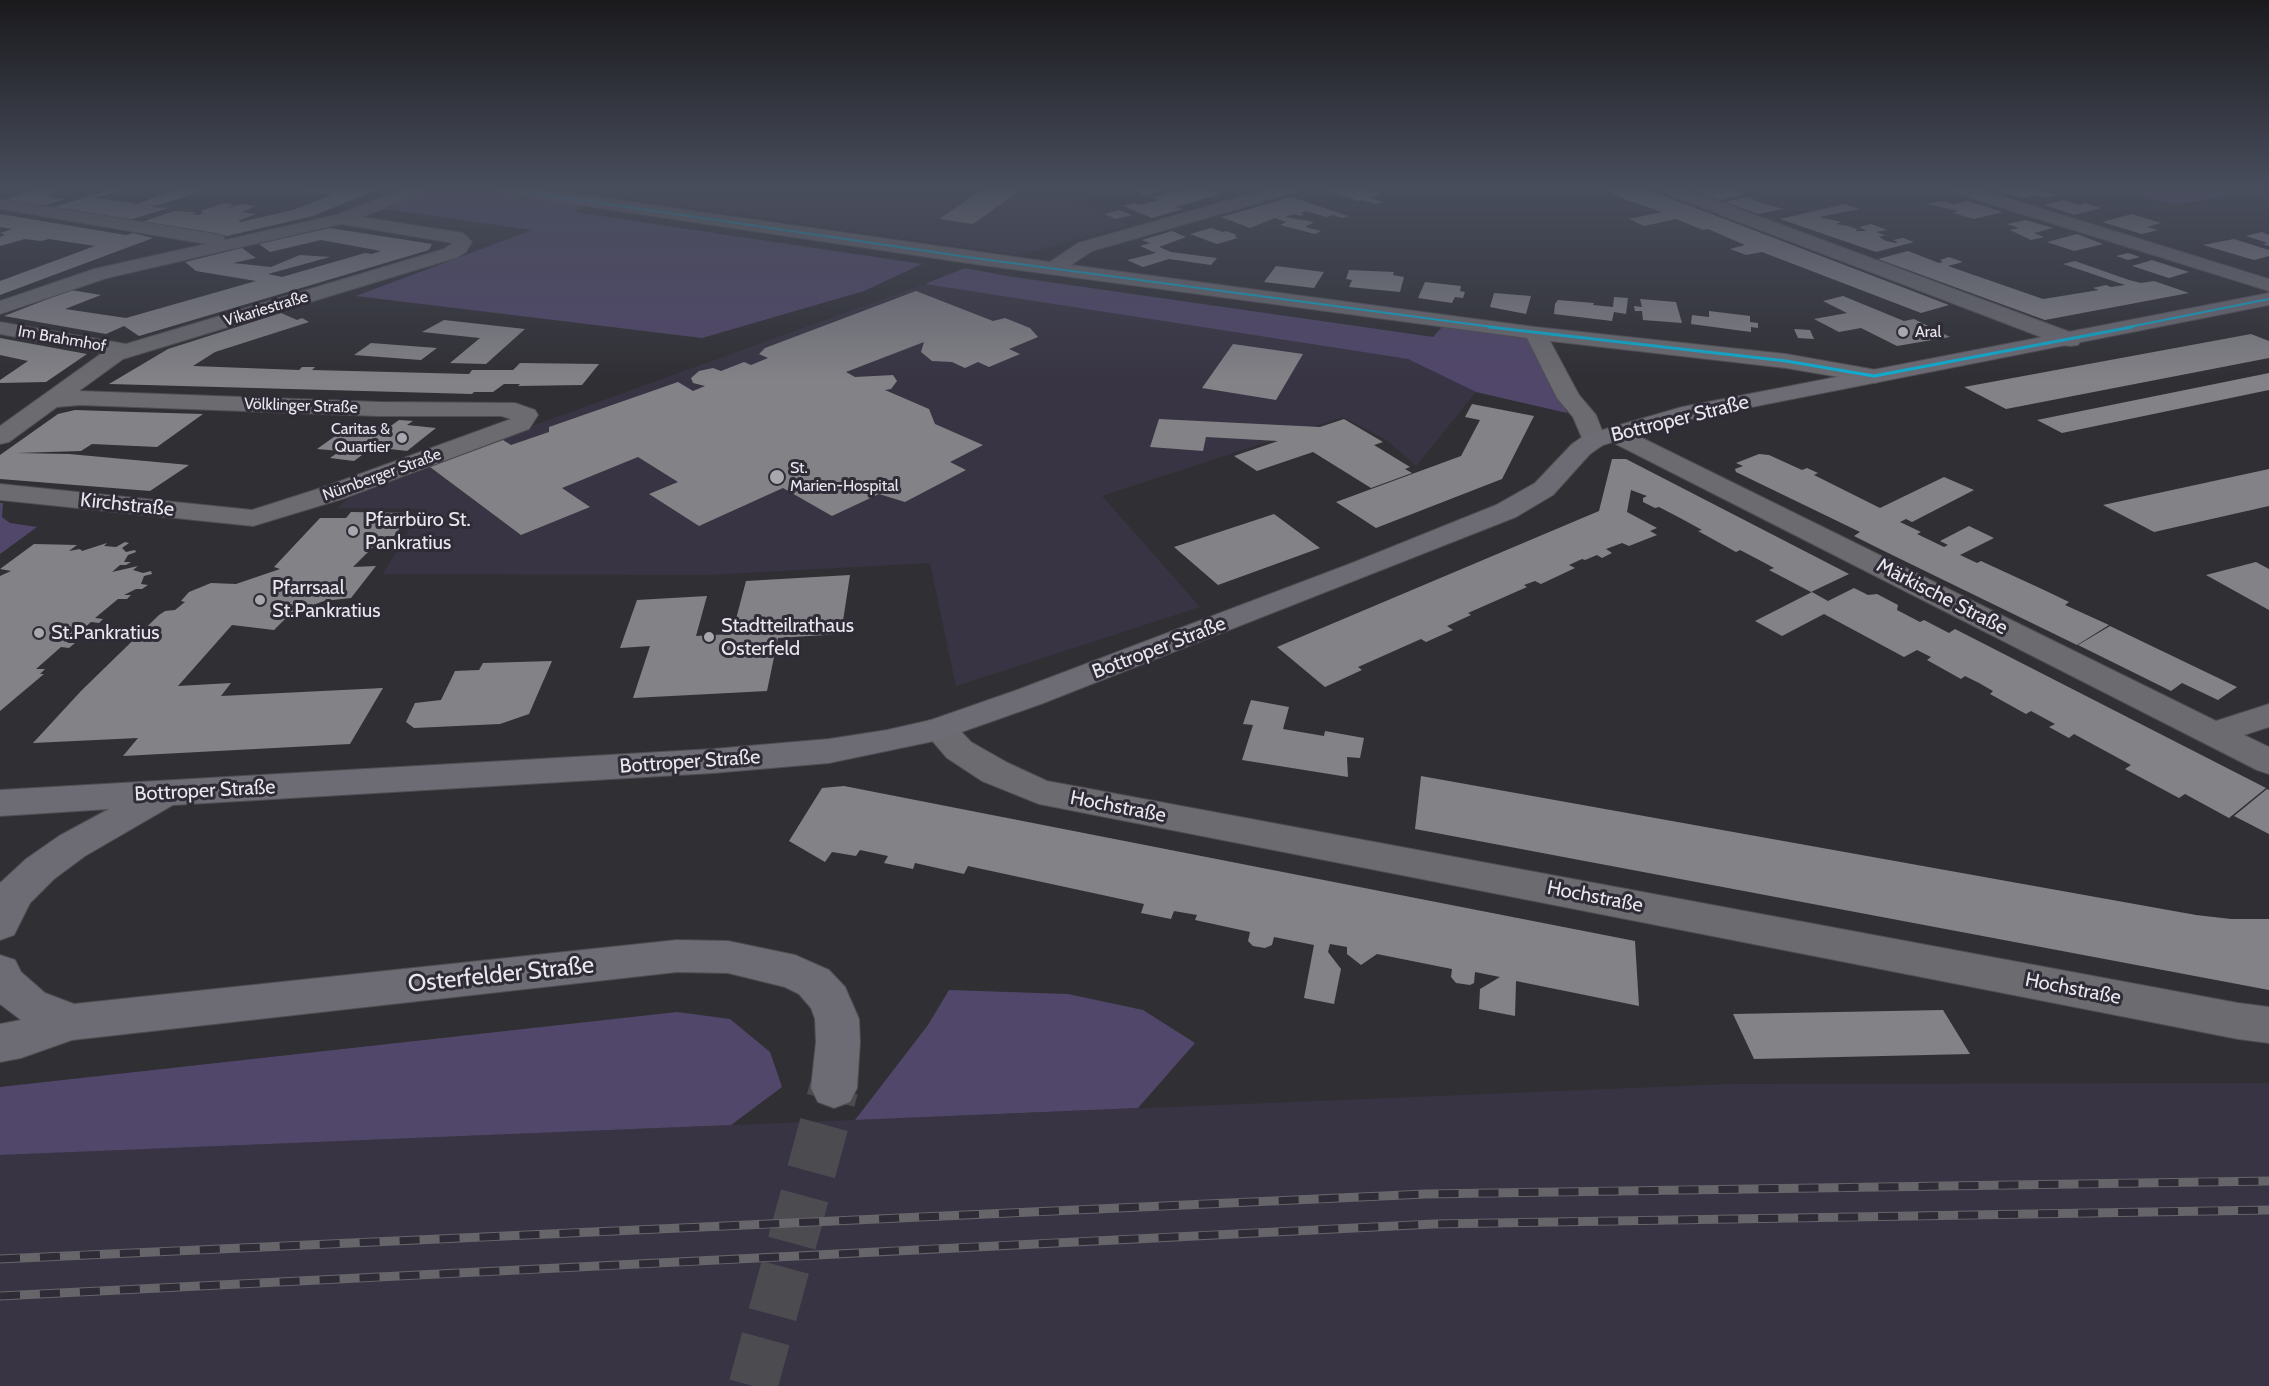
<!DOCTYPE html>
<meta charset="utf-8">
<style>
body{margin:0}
canvas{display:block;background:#302f34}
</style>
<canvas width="2269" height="1386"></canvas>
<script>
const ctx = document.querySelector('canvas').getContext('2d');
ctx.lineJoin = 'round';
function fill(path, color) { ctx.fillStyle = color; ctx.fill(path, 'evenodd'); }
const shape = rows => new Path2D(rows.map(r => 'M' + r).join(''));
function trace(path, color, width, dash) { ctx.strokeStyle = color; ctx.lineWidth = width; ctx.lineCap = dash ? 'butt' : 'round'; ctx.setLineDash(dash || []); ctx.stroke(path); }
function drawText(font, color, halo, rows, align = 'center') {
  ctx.font = font + ' Cabin,sans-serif'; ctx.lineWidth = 6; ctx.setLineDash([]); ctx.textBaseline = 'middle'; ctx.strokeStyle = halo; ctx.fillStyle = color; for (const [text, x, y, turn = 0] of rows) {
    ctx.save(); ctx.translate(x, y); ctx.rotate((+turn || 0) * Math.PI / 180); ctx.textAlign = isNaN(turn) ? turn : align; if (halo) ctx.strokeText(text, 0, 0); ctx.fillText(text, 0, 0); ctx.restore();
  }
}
fill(shape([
 [546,187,1137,187,1076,202,1129,225,1019,255],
 [925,284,1408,359,1476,392,1416,466,1388,441,1343,417,1102,496,1200,607,956,686,930,563,708,575,383,574,422,509,337,508,363,487],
 [2269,1083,2269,1386,0,1386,0,1155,1731,1084]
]), '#383443');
fill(shape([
 [440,187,585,206,573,212,922,264,864,291,702,338,356,296,532,230,386,209],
 [2111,187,2262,187,2264,188,2175,205],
 [965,268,1007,276,1433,337,1443,326,1533,337,1567,413,1476,392,1408,359,925,284],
 [0,503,3,503,2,517,10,523,37,527,0,554],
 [949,990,1068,994,1143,1010,1195,1043,1138,1108,855,1120,928,1025],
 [677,1012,730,1019,770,1052,782,1087,731,1125,0,1155,0,1087]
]), '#51476a');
fill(shape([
 [44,187,63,190,46,196,65,199,43,206,6,199],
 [118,187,142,188,135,190,127,189,94,198,111,199,107,200,136,203,133,204,135,205,182,187,213,188,152,207,169,208,129,220,54,207],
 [294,187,383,187,313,216,227,236,142,222,174,211,196,212,192,214,199,215,203,213,201,211,224,203,235,205,226,208,229,208,241,204,256,206,242,212,256,214,238,221,241,222,293,210,332,195,288,189],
 [986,187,1025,187,973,224,939,219],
 [1138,187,1151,187,1160,191,1145,195,1130,189],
 [1193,187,1201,187,1221,194,1176,207,1183,209,1152,218,1123,206,1135,203,1140,205,1159,200,1153,198],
 [1345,187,1362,187,1382,194,1370,198,1382,202,1375,204,1363,200,1359,201,1327,191],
 [1603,187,1641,187,1949,305,1921,313,1762,252,1746,255,1730,249,1745,245,1708,229,1703,230,1676,219,1644,226,1629,219,1662,212,1629,201,1603,189],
 [1685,187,1729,187,1744,195,1720,200],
 [2001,187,2032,187,2057,195,2044,198,2035,195,2023,198,1992,189],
 [1291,197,1348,216,1342,218,1333,215,1326,217,1306,211,1300,213,1305,214,1300,216,1294,214,1285,217,1314,222,1305,227,1321,231,1315,234,1280,225,1286,222,1275,218,1250,228,1221,217],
 [1747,197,1765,204,1784,209,1758,214,1725,202],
 [2063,200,2079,205,2085,203,2101,208,2074,215,2044,205],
 [1942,201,1954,204,1968,201,2003,212,1974,219,1953,213,1958,211,1927,204],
 [1845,204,1859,209,1819,217,1841,222,1836,224,1848,226,1857,229,1856,231,1867,231,1859,227,1871,224,1887,230,1876,232,1885,235,1879,237,1886,241,1896,243,1898,242,1893,240,1903,238,1914,242,1876,252,1780,219],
 [1120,210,1132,215,1116,219,1104,214],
 [0,214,126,235,133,233,153,238,0,295,0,281,95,246,49,239,41,241,25,239,0,246,0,237,5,235,0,233,12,229,0,227],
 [2132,214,2161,223,2147,227,2158,230,2142,234,2102,222],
 [2026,220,2053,228,2034,233,2044,237,2031,240,2010,230,2019,228,2007,224],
 [330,228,432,244,429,250,139,336,124,326,106,334,4,316,71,290,101,295,65,309,126,318,256,281,196,271,185,262,242,248,256,258,233,263,271,267,300,255,330,257,268,274,282,277,365,253,372,254,381,251,321,240,270,252,259,244],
 [1211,228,1223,232,1226,231,1237,235,1234,236,1238,238,1217,244,1190,234],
 [1172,231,1186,237,1159,247,1171,252,1217,258,1211,265,1169,259,1143,267,1127,260,1156,253,1140,246,1150,243,1142,240],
 [2262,232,2269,235,2269,246,2262,244,2268,243,2246,236],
 [2077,234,2103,244,2074,251,2047,242],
 [2234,239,2269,250,2269,256,2254,260,2203,245],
 [1908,251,1939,263,1943,262,1940,260,1949,257,1963,262,1948,266,2043,299,2099,290,2093,288,2106,285,2111,287,2125,285,2063,264,2075,261,2129,280,2141,283,2154,281,2189,293,2045,320,1878,259],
 [2128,253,2140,257,2128,260,2116,256],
 [2152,260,2189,272,2169,278,2132,266],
 [1276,266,1324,272,1314,288,1264,282],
 [1349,270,1394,272,1393,275,1404,277,1400,292,1349,287,1352,280,1346,279],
 [1425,282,1461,286,1460,291,1465,292,1463,298,1455,297,1452,303,1418,298],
 [916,291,993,321,1005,318,1030,328,1038,337,1009,349,1020,354,989,367,978,362,965,368,952,362,932,361,921,352,924,342,846,372,855,377,893,375,897,381,891,389,885,390,929,409,935,424,983,445,950,462,966,470,905,502,879,494,832,516,783,488,699,526,649,494,678,482,638,457,562,488,590,507,521,535,430,467,503,440,511,445,549,432,549,427,678,382,693,391,705,386,693,383,691,378,699,371,713,368,721,371,744,362,751,365,768,358,759,354,765,348],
 [1494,293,1531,296,1526,314,1490,307],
 [1843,296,1904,321,1914,319,1950,337,1897,346,1861,328,1839,332,1814,319,1847,313,1823,301],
 [1614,297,1628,298,1626,314,1614,312,1612,321,1554,314,1555,304,1558,300,1594,303,1593,305,1613,307],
 [1640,299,1676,302,1682,323,1643,320,1642,311,1635,311,1634,306,1642,307],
 [1709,311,1750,316,1750,322,1758,323,1758,328,1751,327,1751,332,1691,324,1692,315,1709,317],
 [281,313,297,320,302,318,309,322,215,352,193,366,299,370,302,367,315,367,312,370,469,374,472,370,513,370,520,363,599,364,582,385,518,386,520,384,504,384,493,392,474,392,472,394,109,384,168,349],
 [444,320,525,329,486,364,450,363,480,338,422,332],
 [1794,329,1810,330,1814,339,1798,338],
 [2251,334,2269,341,2269,358,2006,409,1964,387],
 [0,338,27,343,87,354,46,382,0,383,0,380,28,361,0,355],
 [371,343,437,348,421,360,354,355],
 [1233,344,1303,354,1276,400,1202,388],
 [2269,373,2269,390,2062,433,2037,420],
 [1472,404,1534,416,1502,479,1376,528,1336,502,1461,456,1480,420,1465,417],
 [75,410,134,412,203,414,157,447,92,444,81,451,16,453,69,454,189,465,150,491,0,479,0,455,58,414],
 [1159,419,1320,427,1344,419,1383,442,1374,445,1410,467,1405,469,1412,473,1371,488,1313,452,1257,471,1234,456,1278,441,1206,437,1203,451,1150,447],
 [399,420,413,421,407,425,436,428,407,451,373,447,354,461,330,458,340,451,317,449,352,424,388,428],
 [1759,454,1769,455,1802,470,1807,468,1818,473,1814,475,1880,508,1944,477,1974,490,1912,522,1906,519,1900,522,1921,532,1917,534,1944,547,1948,545,1940,541,1969,526,1994,538,1960,555,1977,563,1981,561,2044,590,2069,602,2065,605,2109,625,2077,645,1882,550,1854,536,1860,532,1736,472,1735,469,1743,466,1736,463],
 [1612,459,1626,459,1849,574,1811,592,1769,570,1774,568,1763,562,1740,550,1736,552,1698,531,1702,530,1682,519,1659,507,1655,508,1643,502,1643,498,1647,496,1631,490,1627,512,1657,528,1650,531,1657,535,1629,546,1622,543,1606,549,1612,553,1602,558,1597,555,1585,560,1582,559,1569,565,1575,568,1541,584,1535,581,1524,585,1527,587,1468,613,1471,615,1447,626,1453,630,1426,642,1421,639,1358,667,1362,670,1325,687,1277,647,1599,511],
 [2269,469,2269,506,2154,532,2103,505],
 [351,512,411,513,388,544,375,545,353,567,376,566,351,598,324,601,291,613,274,630,232,625,178,686,231,683,221,696,383,688,350,744,123,756,138,738,33,743,81,691,159,615,165,611,175,610,185,602,181,601,189,592,211,583,236,584,280,569,274,567,320,518,346,518],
 [1274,514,1320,548,1218,585,1174,547],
 [125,542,129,543,122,548,126,552,135,550,136,552,128,555,124,562,131,562,126,565,120,565,112,572,138,566,133,570,143,573,151,571,152,574,144,576,141,584,148,585,142,589,136,589,124,595,131,595,127,599,118,599,95,618,103,619,99,623,91,622,67,643,75,643,69,648,61,647,36,669,45,669,40,674,44,674,0,711,0,576,11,571,0,569,34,544,77,545,69,551,80,549,82,551,107,543,104,546,116,547],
 [2256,562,2269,569,2269,610,2206,575],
 [850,575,841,634,778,638,767,691,633,698,650,646,620,648,637,600,707,596,696,636,732,634,746,581],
 [1854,588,1868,595,1877,594,1898,605,1897,610,1920,622,1924,620,1949,633,1955,629,2266,788,2229,818,2185,794,2179,798,2125,769,2131,765,2074,734,2069,738,2049,727,2055,724,2031,711,2026,714,1990,694,1993,691,1979,683,1965,676,1961,679,1927,660,1931,657,1917,650,1904,657,1824,614,1782,636,1755,621,1812,592,1828,601],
 [2110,626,2237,687,2218,700,2182,683,2171,691,2078,645],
 [552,661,529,714,500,724,414,728,406,722,415,703,441,700,455,671,479,670,483,663],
 [1251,700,1289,707,1283,729,1324,736,1325,731,1364,738,1360,758,1347,757,1348,777,1242,760,1253,725,1243,724],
 [1421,776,2196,915,2231,919,2269,919,2269,990,1415,829],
 [844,786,1635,941,1639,1006,1516,981,1515,1016,1479,1009,1480,989,1500,977,1475,972,1474,983,1470,985,1456,983,1451,977,1452,969,1377,954,1361,965,1347,954,1347,947,1330,944,1328,952,1341,969,1334,1004,1304,998,1314,945,1274,937,1272,945,1265,948,1253,946,1248,941,1250,932,1195,920,1197,915,1174,911,1171,919,1141,913,1144,904,968,866,964,874,915,863,913,869,884,863,888,856,860,850,856,856,832,852,825,862,789,841,822,788],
 [2267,789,2269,790,2269,834,2234,816],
 [1943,1010,1970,1054,1754,1059,1733,1014]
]), '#838287');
trace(shape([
 [753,1386,834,1088]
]), '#4c4b50', 49, [49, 25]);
const minor = shape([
 [407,187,430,187,428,191,362,217,463,233,472,242,466,252,458,257,123,359,79,391,378,402,515,403,535,410,538,415,529,429,342,499,253,526,0,500,0,484,252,510,324,487,511,419,501,416,378,416,80,405,57,407,9,442,0,444,0,426,102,353,0,334,0,322,126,344,444,249,453,243,341,224,107,278,0,314,0,301,94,269,206,244,0,209,0,199,216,234,223,236,225,240,336,215,407,187],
 [483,187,526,187,1050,262,1078,243,1275,187,1302,187,1300,191,1092,251,1071,265,1535,327,1786,354,1882,371,1885,376,1882,381,1874,383,1786,368,1550,341,1579,395,1596,415,1603,433,1606,429,1615,427,1624,429,2216,721,2269,704,2269,727,2244,735,2269,747,2269,774,2257,770,1606,439,1603,445,1594,447,1585,445,1573,417,1557,398,1527,338,974,264,491,192,483,187],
 [1656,187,1680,187,2078,335,2081,340,2078,345,2070,346,2062,345,1658,191,1656,187],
 [1946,187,1972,187,2269,279,2269,291,1948,191,1946,187],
 [939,718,951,721,971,742,1008,763,1047,781,2238,1003,2269,1007,2269,1043,2238,1039,1039,804,982,781,947,758,922,729,927,721,939,718]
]);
const major = shape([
 [2269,293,2269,305,1686,420,1603,445,1590,454,1553,495,1516,517,1041,704,939,740,829,763,713,773,173,805,85,856,54,879,30,903,14,935,0,940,0,883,26,859,59,836,109,809,0,816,0,790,713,749,829,739,887,730,931,720,1017,690,1352,563,1496,505,1535,483,1572,444,1585,435,1682,407,2269,293],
 [677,940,728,941,795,955,829,970,845,987,859,1019,860,1042,857,1088,850,1102,834,1108,818,1102,811,1088,816,1042,815,1019,811,1008,799,994,785,987,728,973,677,972,72,1040,21,1058,0,1062,0,1024,21,1020,0,1004,0,955,15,960,21,972,45,993,74,1004,677,940]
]);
trace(minor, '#4f4d52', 2);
trace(major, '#4f4d52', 2);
fill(minor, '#6c6b70');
fill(major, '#6d6b74');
const rail = shape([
 [0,1259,1426,1194,2269,1181],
 [0,1296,1434,1224,2269,1210]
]);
trace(rail, '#66656a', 9);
trace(rail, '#2f2c37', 7, [20]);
trace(shape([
 [492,187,974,258,1500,328],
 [2124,328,2269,299]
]), '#0dafd3', 2);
trace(shape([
 [1489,327,1786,361,1874,376,2132,327]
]), '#0dafd3', 3);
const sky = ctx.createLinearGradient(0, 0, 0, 381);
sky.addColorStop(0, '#1a1a1d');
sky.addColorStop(0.49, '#484d5c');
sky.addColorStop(1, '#484d5c00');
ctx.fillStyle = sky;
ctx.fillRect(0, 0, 2269, 381);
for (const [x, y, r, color] of [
 [1903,332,6,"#a8a7ad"],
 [402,438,6,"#a8a7ad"],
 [777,477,8,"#a8a7ad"],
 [353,531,6,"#a8a7ad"],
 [260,600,6,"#a8a7ad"],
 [39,633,6,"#a8a7ad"],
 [709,637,6,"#a8a7ad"]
]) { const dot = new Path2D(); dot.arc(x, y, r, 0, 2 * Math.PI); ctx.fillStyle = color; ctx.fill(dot); trace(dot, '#2f2c37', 2); }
drawText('16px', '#e9e7ee', '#2f2c37', [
 ["Vikariestraße",266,309,-17],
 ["Im Brahmhof",62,339,10],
 ["Völklinger Straße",301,406,2],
 ["Nürnberger Straße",382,475,-20]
]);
drawText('16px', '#e9e7ee', '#2f2c37', [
 ["Aral",1915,332],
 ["Caritas &",390,429,"right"],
 ["Quartier",390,447,"right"],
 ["St.",790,468],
 ["Marien-Hospital",790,486]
], 'left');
drawText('20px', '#e9e7ee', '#2f2c37', [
 ["Bottroper Straße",1680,419,-14],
 ["Kirchstraße",127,505,6],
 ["Märkische Straße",1942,597,27],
 ["Bottroper Straße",1159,648,-21],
 ["Bottroper Straße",690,762,-4],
 ["Bottroper Straße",205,791,-3],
 ["Hochstraße",1118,807,11],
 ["Hochstraße",1595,897,11],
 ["Hochstraße",2073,989,11]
]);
drawText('20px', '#e9e7ee', '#2f2c37', [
 ["Pfarrbüro St.",365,520],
 ["Pankratius",365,543],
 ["Pfarrsaal",272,588],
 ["St.Pankratius",272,611],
 ["Stadtteilrathaus",721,626],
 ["Osterfeld",721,649],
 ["St.Pankratius",51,633]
], 'left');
drawText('24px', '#e9e7ee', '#2f2c37', [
 ["Osterfelder Straße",501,975,-6]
]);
</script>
